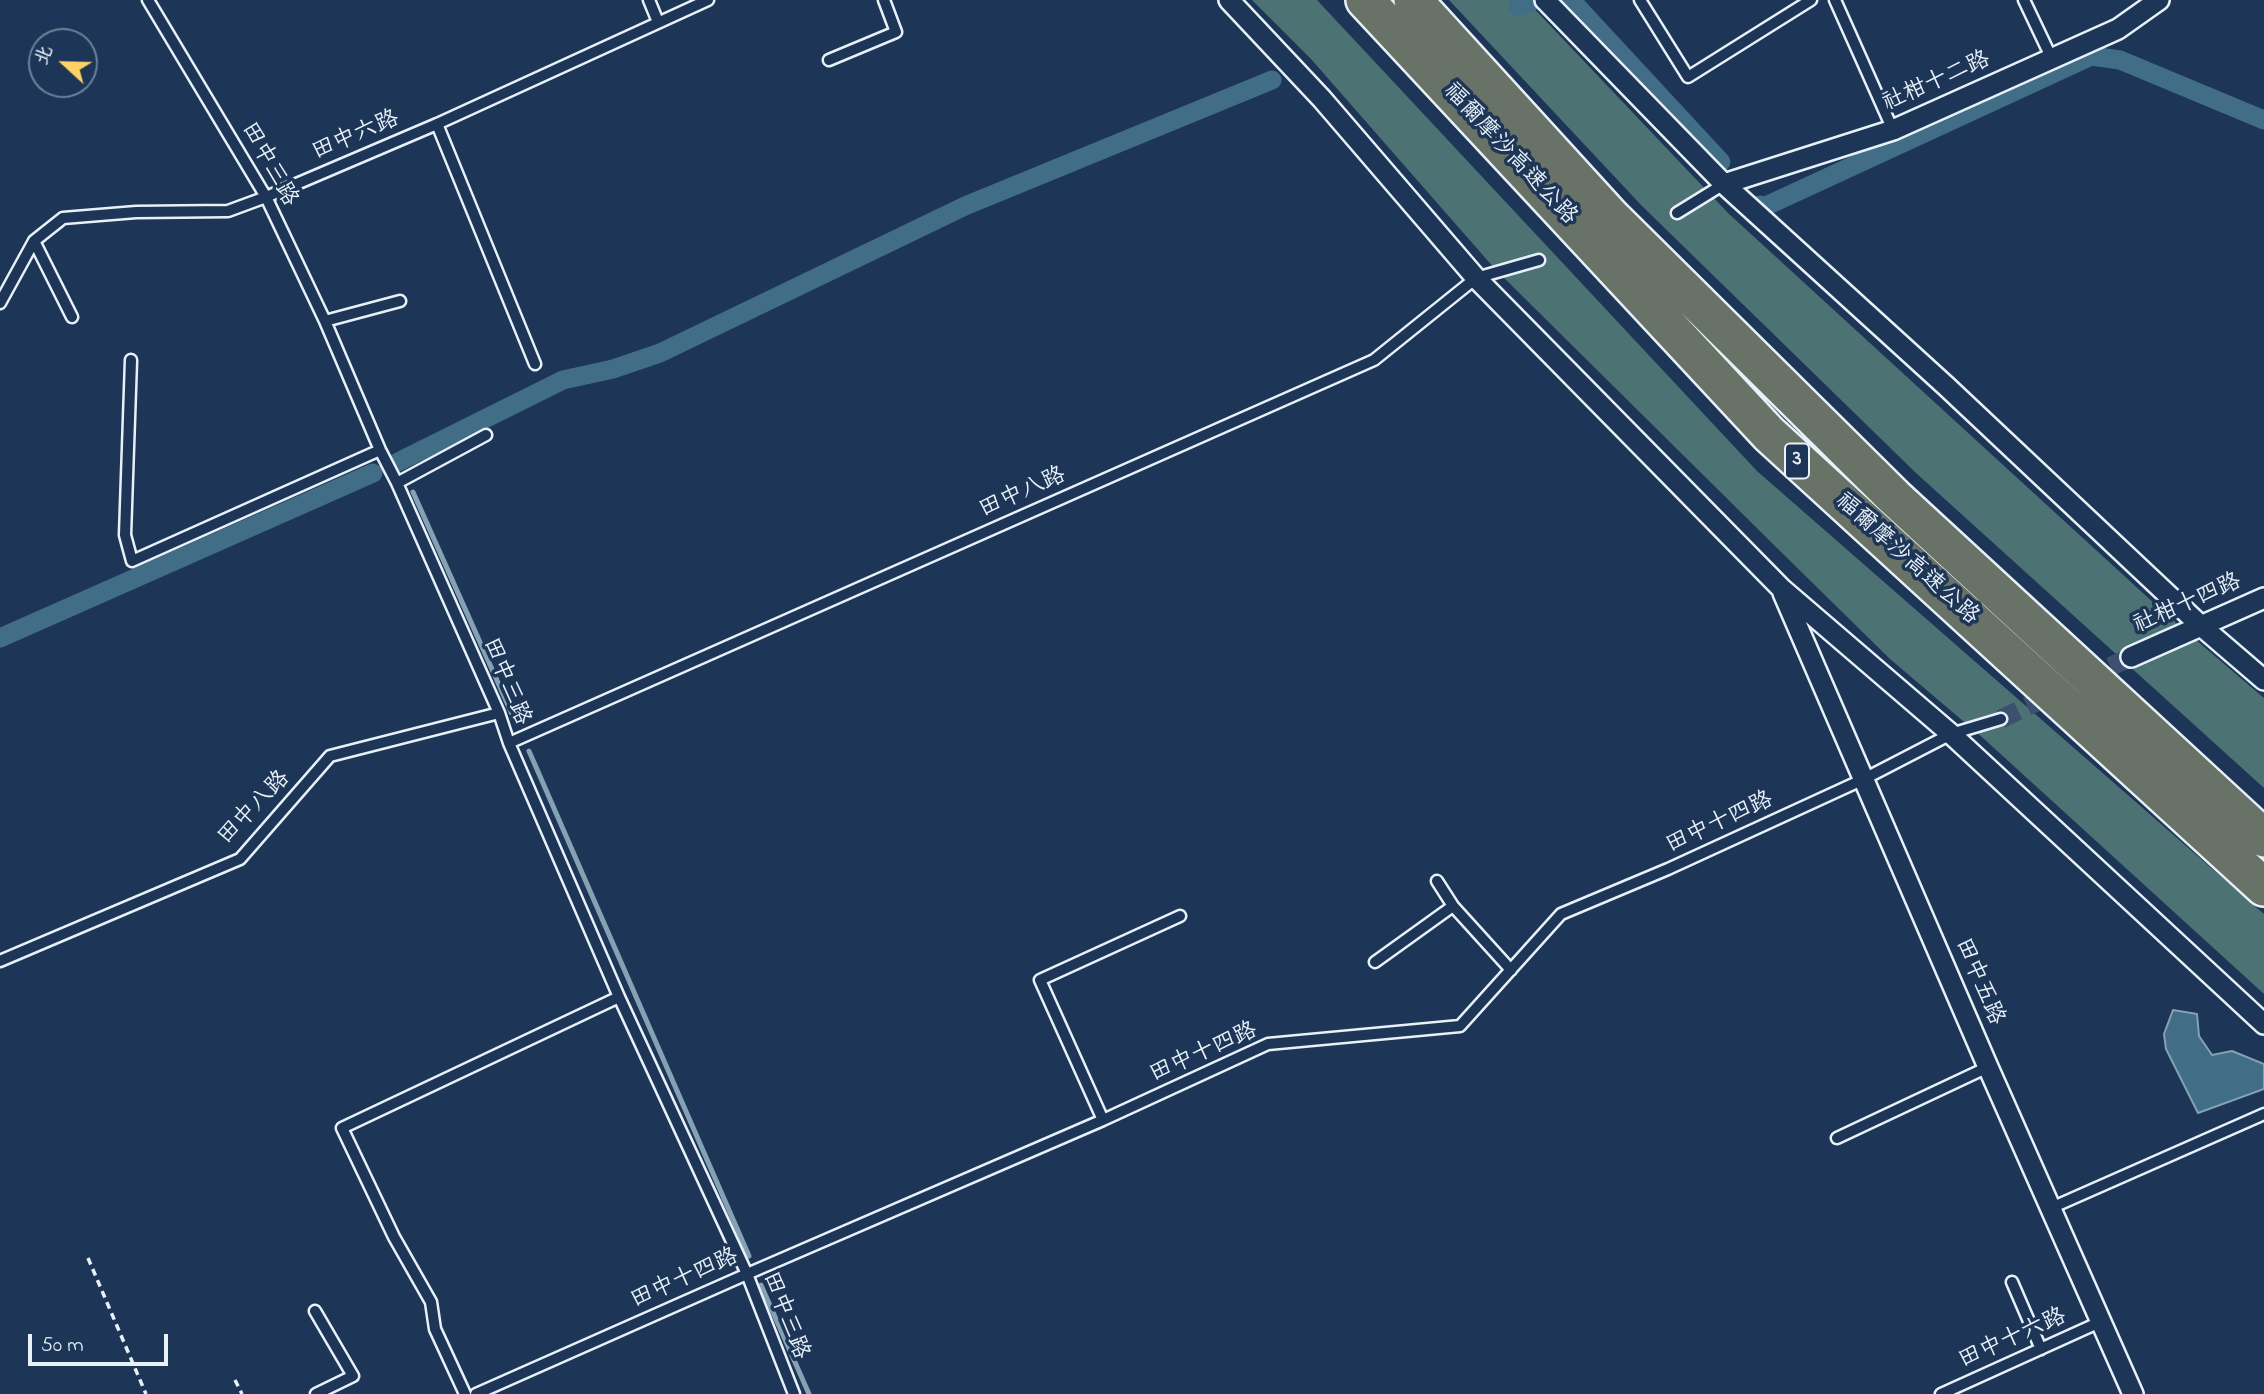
<!DOCTYPE html>
<meta charset="utf-8">
<style>
body{margin:0}
#map{position:relative;width:2264px;height:1394px;overflow:hidden;background:#1d3557;font-family:"Indie Flower","LXGW WenKai TC",sans-serif}
canvas{display:block}
.north{position:absolute;left:28px;top:28px;width:70px;height:70px;box-sizing:border-box;background:#1d3557;border:2px solid #6e8097;border-radius:50%;rotate:292deg;font-size:19px;font-weight:700;line-height:28px;text-align:center;color:#e8f1f8}
.north::after{content:'';display:block;margin:auto;width:24px;height:32px;background:#ffd166;clip-path:polygon(50% 0,100% 100%,50% 72%,0 100%)}
.scale{position:absolute;left:28px;top:1334px;width:140px;height:32px;box-sizing:border-box;border:4px solid #e8f1f8;border-top:0;padding-left:9px;font-size:21px;line-height:24px;white-space:nowrap;color:#e8f1f8;-webkit-text-stroke:5px #1d3557;paint-order:stroke}
</style>
<div id="map">
<canvas width="2264" height="1394"></canvas>
<div class="north">北</div>
<div class="scale">50 m</div>
</div>
<script>
const ctx = document.querySelector('canvas').getContext('2d');
ctx.lineJoin = 'round';
function fill(path, color) { ctx.fillStyle = color; ctx.fill(path, 'evenodd'); }
const shape = rows => new Path2D(rows.map(r => 'M' + r).join(''));
function trace(path, color, width, dash) { ctx.strokeStyle = color; ctx.lineWidth = width; ctx.lineCap = dash ? 'butt' : 'round'; ctx.setLineDash(dash || []); ctx.stroke(path); }
function drawText(font, color, halo, rows, align = 'center') {
  ctx.font = font + ' "Indie Flower","LXGW WenKai TC",sans-serif'; ctx.lineWidth = 7; ctx.setLineDash([]); ctx.textBaseline = 'middle'; ctx.strokeStyle = halo; ctx.fillStyle = color; for (const [text, x, y, turn = 0] of rows) {
    ctx.save(); ctx.translate(x, y); ctx.rotate((+turn || 0) * Math.PI / 180); ctx.textAlign = isNaN(turn) ? turn : align; if (halo) ctx.strokeText(text, 0, 0); ctx.fillText(text, 0, 0); ctx.restore();
  }
}
fill(shape([
 [1252,0,1317,0,1757,471,2264,914,2264,994,1983,738,1890,659,1777,548,1495,269,1311,59],
 [1449,0,1526,0,1728,213,2168,616,2264,698,2264,788,1916,473,1642,206]
]), '#4c7274');
const water = shape([
 [2173,1010,2197,1014,2199,1036,2212,1055,2232,1051,2264,1064,2264,1089,2198,1113,2166,1049,2164,1034,2173,1010]
]);
fill(water, '#416d87');
trace(water, '#84a2b4', 2);
trace(shape([
 [399,461,401,464],
 [413,492,516,723],
 [529,751,749,1256],
 [761,1285,809,1394]
]), '#84a2b4', 5);
trace(shape([
 [1571,0,1721,162],
 [1518,7,1534,0],
 [1760,205,1766,206,2091,56,2120,60,2264,120],
 [398,462,563,380,613,369,660,353,965,206,1272,80],
 [0,638,373,473]
]), '#416d87', 19);
trace(shape([
 [2084,679,2131,657],
 [2001,719,2057,692]
]), '#3b516f', 19, [19, 10]);
const lane = shape([
 [148,0,266,197,325,321,380,450,397,483,499,713,509,743,619,997,747,1274,794,1394],
 [649,0,658,22],
 [1640,0,1688,77,1811,0],
 [1835,0,1893,130],
 [2024,0,2052,59],
 [829,60,896,32,884,0],
 [437,124,535,364],
 [1677,213,1724,184],
 [34,241,72,317],
 [0,303,34,241,63,218,136,212,228,211,266,197,437,124,708,0],
 [325,321,400,301],
 [131,360,125,535,132,561,380,450],
 [397,483,486,435],
 [509,743,1374,360,1476,278,1539,260],
 [1437,881,1453,906,1511,970],
 [0,961,240,859,330,756,499,713],
 [1375,962,1453,906],
 [1103,1120,1040,980,1180,916],
 [1837,1138,1988,1067],
 [2051,1208,2264,1114],
 [2012,1282,2041,1349],
 [315,1311,353,1376,316,1394],
 [465,1394,435,1329,431,1302,394,1237,342,1128,619,997],
 [476,1394,747,1274,1103,1120,1268,1044,1460,1026,1561,914,1668,869,1864,779,1951,734,2001,719],
 [1941,1394,2100,1322]
]);
const street = shape([
 [1229,0,1322,99,1476,278,1781,588,1951,734,2264,1024],
 [1545,0,1724,184,1946,386,2200,625,2264,680],
 [1724,184,1893,130,2118,29,2159,0],
 [1783,593,1988,1067,2133,1394],
 [2131,657,2264,598]
]);
const highway = shape([
 [1365,0,1769,434,2264,887],
 [1413,0,1611,217,1894,497,2264,838]
]);
trace(lane, '#e8f1f8', 15);
trace(street, '#e8f1f8', 24);
trace(highway, '#e8f1f8', 42);
trace(shape([
 [88,1258,146,1394],
 [235,1380,242,1394]
]), '#e8f1f8', 3.5, [7, 5]);
trace(lane, '#1d3557', 10);
trace(street, '#1d3557', 19);
trace(highway, '#697266', 37);
for (const [x, y, w] of [
 [1797,461,24]
]) { const box = new Path2D(); box.roundRect(x - w / 2, y - 17.5, w, 35, 5); ctx.fillStyle = '#1d3557'; ctx.fill(box); trace(box, '#e8f1f8', 2); }
drawText('bold 21px', '#e8f1f8', null, [
 ["3",1797,461]
]);
drawText('23px', '#e8f1f8', '#1d3557', [
 ["社柑十二路",1937,83,-24],
 ["田中六路",356,137,-23],
 ["福爾摩沙高速公路",1509,155,47],
 ["田中三路",268,165,61],
 ["田中八路",1023,494,-24],
 ["福爾摩沙高速公路",1906,560,42],
 ["社柑十四路",2188,605,-24],
 ["田中三路",505,682,68],
 ["田中八路",255,809,-46],
 ["田中十四路",1720,824,-25],
 ["田中五路",1978,982,67],
 ["田中十四路",1204,1054,-24],
 ["田中十四路",685,1280,-24],
 ["田中三路",784,1316,69],
 ["田中十六路",2013,1340,-24]
]);
</script>
